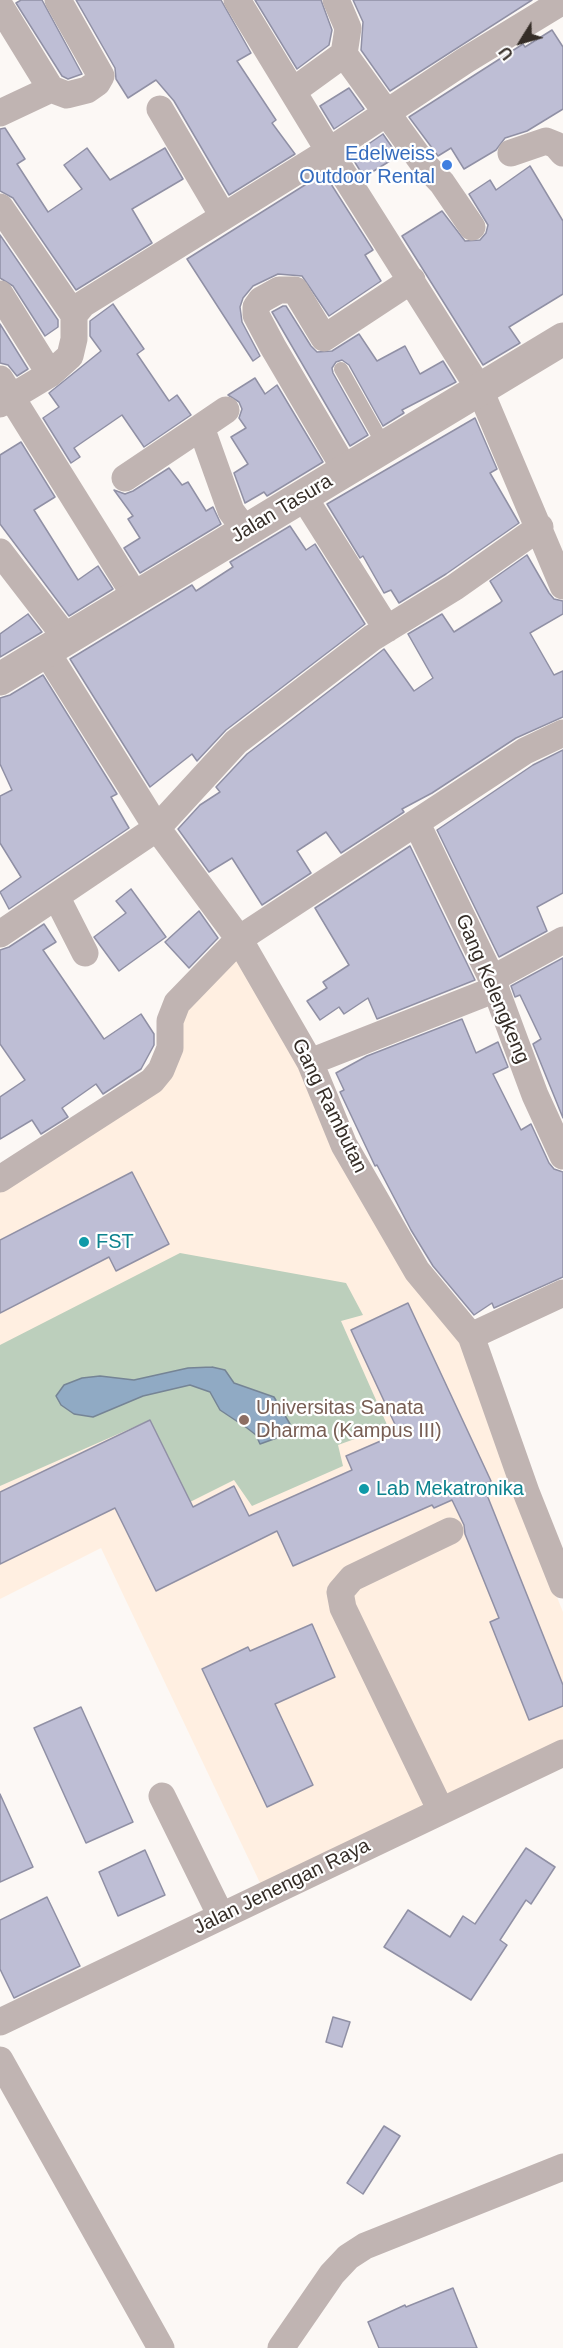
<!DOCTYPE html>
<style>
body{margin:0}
#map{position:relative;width:563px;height:2348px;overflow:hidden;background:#fcf8f5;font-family:Helvetica,sans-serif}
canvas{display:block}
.north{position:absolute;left:491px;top:12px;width:60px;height:60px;-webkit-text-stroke:4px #fff;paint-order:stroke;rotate:233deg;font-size:16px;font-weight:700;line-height:24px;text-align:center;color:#352d27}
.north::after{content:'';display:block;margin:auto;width:21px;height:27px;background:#352d27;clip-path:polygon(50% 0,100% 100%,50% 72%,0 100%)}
</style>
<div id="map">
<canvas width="563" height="2348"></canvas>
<div class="north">U</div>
</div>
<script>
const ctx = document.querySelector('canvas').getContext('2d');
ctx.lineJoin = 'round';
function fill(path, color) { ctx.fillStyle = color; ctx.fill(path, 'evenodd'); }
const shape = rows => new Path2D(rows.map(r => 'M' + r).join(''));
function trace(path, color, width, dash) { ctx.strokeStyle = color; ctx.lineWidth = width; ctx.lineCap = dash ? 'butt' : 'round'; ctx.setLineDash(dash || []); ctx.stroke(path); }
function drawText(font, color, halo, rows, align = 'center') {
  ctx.font = font + ' Helvetica,sans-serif'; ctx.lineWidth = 4.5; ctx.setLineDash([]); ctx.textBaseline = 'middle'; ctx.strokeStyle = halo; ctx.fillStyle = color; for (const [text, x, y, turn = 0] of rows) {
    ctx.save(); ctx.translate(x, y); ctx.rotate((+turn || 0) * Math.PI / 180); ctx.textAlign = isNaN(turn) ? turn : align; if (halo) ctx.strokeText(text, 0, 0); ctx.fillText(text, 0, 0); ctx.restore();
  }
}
fill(shape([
 [236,951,460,1342,517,1498,563,1612,563,1741,261,1885,101,1548,0,1599,0,1185,164,1079,182,1011]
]), '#ffefe1');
fill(shape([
 [180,1253,346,1283,363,1315,341,1321,388,1427,338,1445,343,1466,252,1506,234,1480,190,1502,150,1420,0,1486,0,1345]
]), '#bccfbc');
const water = shape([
 [212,1367,225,1370,234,1383,274,1397,290,1424,285,1435,260,1444,256,1435,247,1428,220,1410,210,1392,190,1385,143,1396,93,1417,74,1414,61,1405,56,1396,64,1385,82,1378,100,1376,134,1380,188,1368,212,1367]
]);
fill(water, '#90aac4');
trace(water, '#758495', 1.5);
const building = shape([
 [21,0,42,0,82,74,68,79,62,76,16,3,21,0],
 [76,0,221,0,251,53,237,61,276,120,272,123,295,154,229,195,174,101,156,80,128,98,116,79,115,68,76,0],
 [255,0,321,0,332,30,329,45,297,69,255,0],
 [353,0,532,0,390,91,361,50,363,22,353,0],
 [552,30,563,47,563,109,527,131,505,138,496,150,464,169,451,148,438,156,409,117,523,44,525,47,552,30],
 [349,88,364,109,334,129,320,106,349,88],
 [5,128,25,159,17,164,48,212,82,189,64,165,87,148,110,180,165,148,183,179,132,209,152,243,76,290,13,198,0,191,0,129,5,128],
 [383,134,398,156,364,177,351,156,383,134],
 [530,166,563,221,563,294,509,327,520,343,483,365,402,236,442,211,465,241,480,240,486,233,488,225,469,194,490,180,496,190,530,166],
 [324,173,373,250,365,255,381,281,329,316,302,276,278,274,253,286,243,298,240,307,242,322,260,356,253,361,187,259,324,173],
 [0,235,58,320,58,327,45,336,13,286,0,278,0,235],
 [113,304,144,349,137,354,169,401,177,395,191,415,144,447,122,415,74,448,80,457,71,463,43,418,59,407,49,393,101,351,90,336,90,321,113,304],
 [283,306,286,306,311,346,317,352,332,351,359,334,377,361,405,346,420,374,443,361,456,382,402,410,404,413,383,426,349,365,342,360,336,362,332,368,333,373,368,435,350,446,272,312,283,306],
 [0,324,28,369,17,376,8,365,0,363,0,324],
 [255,378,265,394,277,385,323,462,267,496,264,492,245,503,234,473,248,464,231,437,246,428,239,418,242,409,239,402,228,395,255,378],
 [475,418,497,469,490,473,519,523,446,574,399,603,391,590,384,593,363,556,360,558,327,504,475,418],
 [21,442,55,497,34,510,78,580,98,566,113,589,69,616,0,524,0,455,21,442],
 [169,468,182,485,188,482,206,511,213,507,221,524,140,573,124,548,140,538,128,519,133,516,114,490,125,494,133,491,169,468],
 [290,526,306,550,315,544,365,624,226,730,197,761,192,754,150,787,70,659,192,585,196,591,233,567,230,562,290,526],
 [527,555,549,593,554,599,563,601,563,614,530,633,554,675,563,671,563,717,516,738,432,793,402,809,404,812,341,853,326,832,297,851,311,873,262,905,232,858,209,872,178,829,200,805,220,792,216,787,247,754,384,649,414,691,433,678,408,634,442,614,454,632,500,603,502,601,490,581,527,555],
 [28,614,42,632,0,657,0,634,28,614],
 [43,675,117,794,111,797,129,828,9,909,0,892,21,877,0,843,0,796,12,790,0,764,0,698,10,695,43,675],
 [563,750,563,893,537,907,547,931,499,957,437,830,533,765,563,750],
 [410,846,475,980,377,1019,368,998,344,1014,339,1007,320,1020,307,1001,327,988,323,982,349,965,315,908,410,846],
 [131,889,166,937,119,971,94,937,126,913,116,901,131,889],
 [199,911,218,938,189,968,165,942,199,911],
 [44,924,56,942,43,950,104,1039,141,1014,154,1034,154,1045,141,1069,103,1094,96,1084,62,1108,68,1117,41,1134,32,1120,0,1139,0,1097,25,1080,0,1044,0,950,9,947,44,924],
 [563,958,563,1118,533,1044,541,1039,520,995,515,997,511,986,563,958],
 [462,1019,476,1053,498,1042,508,1067,493,1074,521,1130,531,1124,549,1163,554,1169,563,1172,563,1277,494,1308,492,1303,474,1315,433,1266,411,1230,377,1165,375,1166,340,1092,344,1090,336,1073,367,1056,462,1019],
 [132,1172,169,1244,116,1271,109,1257,0,1313,0,1240,132,1172],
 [408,1303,491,1481,483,1485,563,1685,563,1706,529,1720,490,1622,499,1618,465,1534,464,1525,452,1500,434,1508,432,1505,293,1566,277,1531,156,1591,115,1508,0,1564,0,1492,150,1420,193,1507,234,1486,249,1516,352,1470,346,1456,399,1433,351,1330,408,1303],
 [312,1624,335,1677,275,1704,313,1785,267,1807,202,1669,248,1647,250,1651,312,1624],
 [81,1707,133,1822,86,1843,34,1728,81,1707],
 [0,1794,33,1867,0,1882,0,1794],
 [526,1848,555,1867,531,1904,526,1900,500,1940,507,1945,471,2000,384,1947,408,1910,450,1937,463,1916,475,1924,526,1848],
 [145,1850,165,1895,118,1916,99,1872,145,1850],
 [47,1897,80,1966,14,1998,0,1969,0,1920,47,1897],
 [333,2017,350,2022,342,2047,326,2042,333,2017],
 [384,2126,400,2136,363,2194,347,2183,384,2126],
 [453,2288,477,2348,379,2348,368,2322,405,2305,406,2307,453,2288]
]);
fill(building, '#bebed5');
trace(building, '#9090a5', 1.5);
trace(shape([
 [341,369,385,447]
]), '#c0b4b2', 14);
trace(shape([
 [237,0,329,151,480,390,563,586],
 [336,0,348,28,344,54],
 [0,6,51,89,67,95,87,90,97,83,101,76,58,0],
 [293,91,344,54,423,163,442,183,472,227],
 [160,109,223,216],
 [0,113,51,89],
 [511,153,546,141,556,145,563,153],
 [0,207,74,315],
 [0,294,50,374],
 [0,379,136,597],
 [0,404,50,374,70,356,74,339,74,315,83,304,329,151,466,60,563,1],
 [226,410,201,427,231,511,246,531],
 [346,471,273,347,256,315,256,307,261,300,279,290,295,290,324,338,412,280],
 [125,478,201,427],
 [303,496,387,629],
 [0,552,67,639],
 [46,651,157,828,239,939,310,1062,344,1145,417,1271,471,1336,526,1492,563,1585],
 [417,824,492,979,535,1095,563,1156],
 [56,896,85,953],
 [0,934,157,828,236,742,372,638,455,587,540,527],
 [492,979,563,940],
 [310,1062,496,989],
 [0,1179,152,1081,161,1070,170,1048,170,1021,177,1003,239,939,525,751,563,733],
 [471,1336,563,1293],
 [162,1796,221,1916],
 [441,1811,343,1608,340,1592,352,1578,450,1531],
 [0,2022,563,1753],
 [0,2060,161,2348],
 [281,2348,332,2274,348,2257,365,2246,563,2167]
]), '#c0b4b2', 27);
trace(shape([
 [0,679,563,339]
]), '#c0b4b2', 33);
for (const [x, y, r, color] of [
 [447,165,6,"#3f7fe0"],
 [84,1242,6,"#0f9aa8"],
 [244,1420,6,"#8d6e63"],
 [364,1489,6,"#0f9aa8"]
]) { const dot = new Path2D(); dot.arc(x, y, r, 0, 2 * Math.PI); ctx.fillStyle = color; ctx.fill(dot); trace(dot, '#fff', 2); }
drawText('20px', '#366cbe', '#fff', [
 ["Edelweiss",435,154],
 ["Outdoor Rental",435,177]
], 'right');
drawText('20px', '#352d27', '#fff', [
 ["Jalan Tasura",282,509,-31],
 ["Gang Kelengkeng",492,989,67],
 ["Gang Rambutan",329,1106,64],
 ["Jalan Jenengan Raya",282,1887,-26]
]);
drawText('20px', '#0d838f', '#fff', [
 ["FST",96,1242],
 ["Lab Mekatronika",376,1489]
], 'left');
drawText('20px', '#785e54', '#fff', [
 ["Universitas Sanata",256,1408],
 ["Dharma (Kampus III)",256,1431]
], 'left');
</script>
